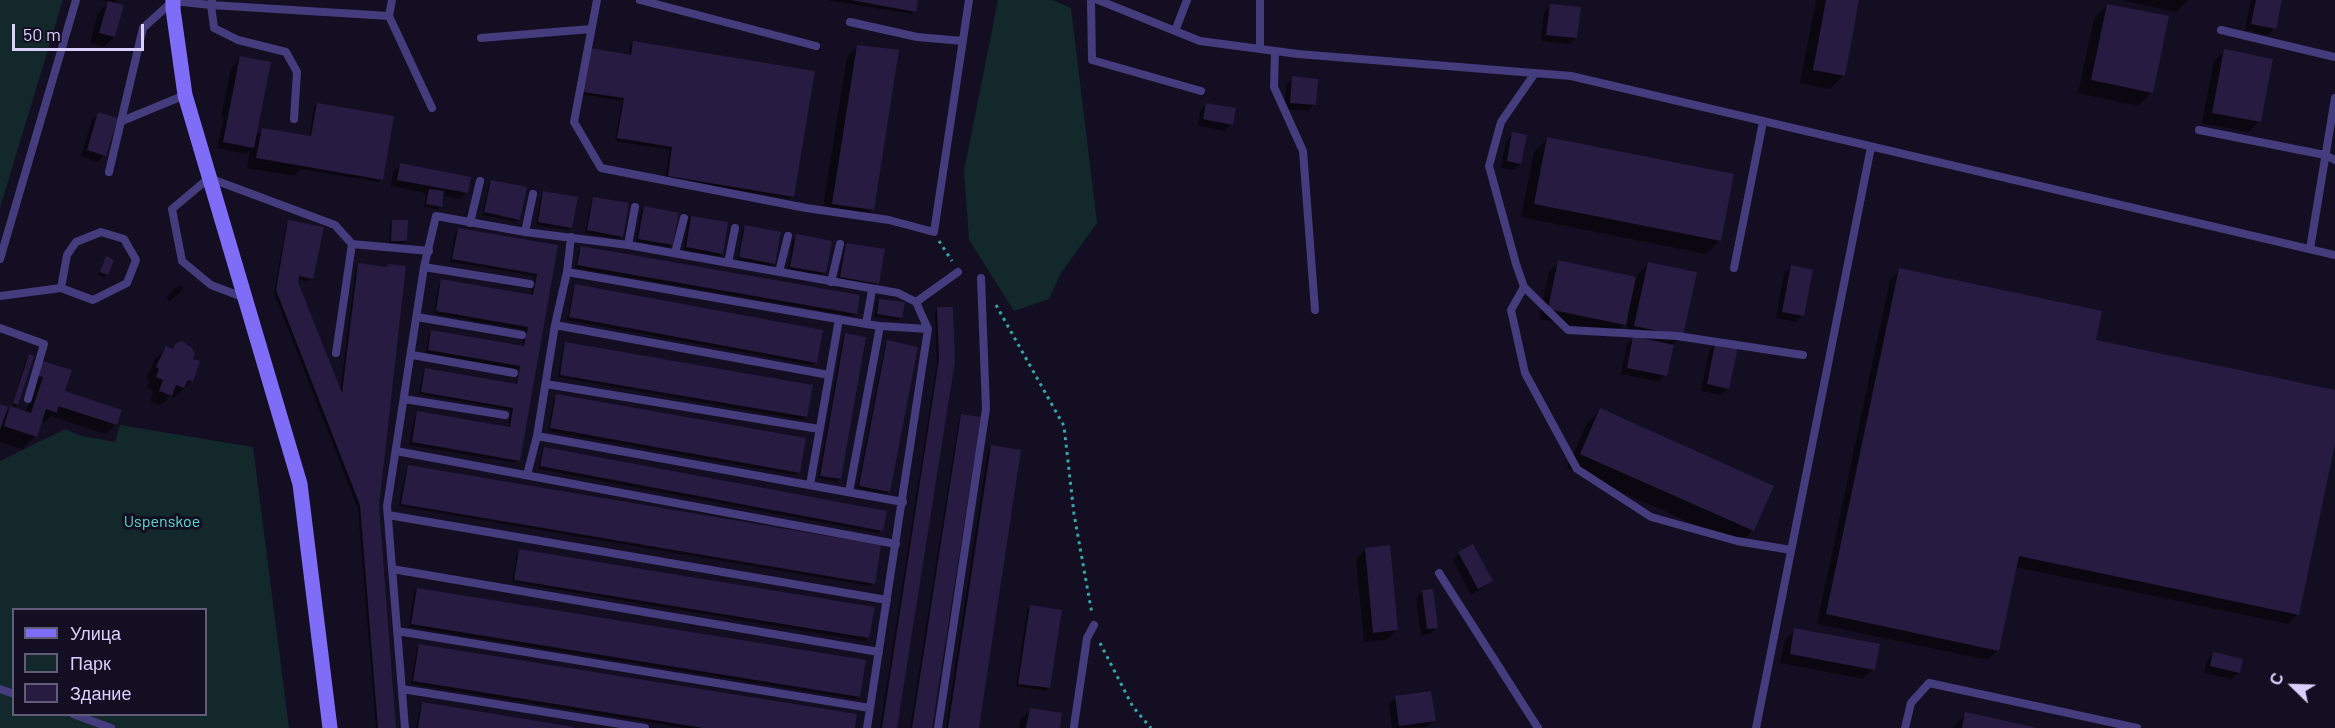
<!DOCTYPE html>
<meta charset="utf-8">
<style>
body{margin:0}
#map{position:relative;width:2335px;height:728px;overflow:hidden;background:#130e21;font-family:Barlow,sans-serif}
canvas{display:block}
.legend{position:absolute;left:12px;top:608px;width:195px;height:108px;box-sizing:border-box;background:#130e21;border:2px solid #635c79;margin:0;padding:8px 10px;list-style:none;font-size:18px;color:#dad0fd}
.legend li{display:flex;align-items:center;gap:12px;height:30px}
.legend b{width:30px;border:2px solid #635c79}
.north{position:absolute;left:2263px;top:656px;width:60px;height:60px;-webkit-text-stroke:4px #130e21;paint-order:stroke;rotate:293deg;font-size:16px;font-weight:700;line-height:24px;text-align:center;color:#dad0fd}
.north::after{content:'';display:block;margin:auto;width:21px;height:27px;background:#dad0fd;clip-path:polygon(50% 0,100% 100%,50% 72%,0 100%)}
.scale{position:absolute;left:12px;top:24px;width:132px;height:27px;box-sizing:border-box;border:3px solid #dad0fd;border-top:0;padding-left:8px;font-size:18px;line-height:21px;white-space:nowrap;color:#dad0fd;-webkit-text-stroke:4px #130e21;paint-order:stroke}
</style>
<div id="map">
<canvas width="2335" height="728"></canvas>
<ul class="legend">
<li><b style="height:8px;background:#7f6cf7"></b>Улица</li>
<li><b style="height:16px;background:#12282a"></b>Парк</li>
<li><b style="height:16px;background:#271b41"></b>Здание</li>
</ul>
<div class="north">С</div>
<div class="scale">50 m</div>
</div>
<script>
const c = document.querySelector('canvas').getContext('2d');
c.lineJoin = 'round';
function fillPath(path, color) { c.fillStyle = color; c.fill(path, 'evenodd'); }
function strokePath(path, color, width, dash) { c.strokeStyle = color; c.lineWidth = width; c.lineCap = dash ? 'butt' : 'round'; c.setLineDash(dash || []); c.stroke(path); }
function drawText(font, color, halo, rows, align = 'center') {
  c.font = font + ' Barlow,sans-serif'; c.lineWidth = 6; c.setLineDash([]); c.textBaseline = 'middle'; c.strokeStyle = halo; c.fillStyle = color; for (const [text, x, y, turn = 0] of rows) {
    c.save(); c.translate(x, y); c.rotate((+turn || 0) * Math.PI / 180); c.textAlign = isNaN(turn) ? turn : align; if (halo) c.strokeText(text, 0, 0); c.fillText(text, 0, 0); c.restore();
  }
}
const green = new Path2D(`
 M0,0h63l-63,208z
 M998,0h55l18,8 26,215 -36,50 -12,26 -35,12 -45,-71 -5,-69z
 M120,425l133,22 36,281h-289v-267l65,-32 17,7 33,6zM14,610h192v104h-192z`);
const shadow = new Path2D(`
 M101,0h17l-5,4 1,33 -10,10 -14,-4 8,-30 11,-11z
 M826,0h91l-2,11 -3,3z
 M1816,0h42l-15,76 -13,13 -30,-6z
 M2120,0h68l-12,12z
 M2251,0h30l-6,28 -7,7 -23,-5z
 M2107,5l45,87 -14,14 -60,-13 16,-74z
 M1550,6l26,32 -7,6 -28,-3 3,-29z
 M633,42l160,154 -3,3 -125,-21 5,-28 -55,-9 7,-40 -41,-7 48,-38 1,-11z
 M858,47l14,163 -10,10 -40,-6 25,-157z
 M2224,51l35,70 -10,11 -47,-9 12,-62z
 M241,58l14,79 7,-7 47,8 5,-31 3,-3 65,75 -3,3 -78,-13 -7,7 -47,-8 3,-18 -4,4 -29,-6 7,-30 -3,-1 10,-49z
 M1293,78l21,27 -6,6 -24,-2 2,-24z
 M1207,104l24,20 -6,7 -27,-5 2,-15z
 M99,113l5,42 -6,7 -17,-6 11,-36z
 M1513,134l7,30 -7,6 -12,-2 5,-27z
 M1547,139l172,102 -13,13 -185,-37 13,-65z
 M400,165l66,28 -6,6 -18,-3 -2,10 -2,3 -14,-2 2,-14 -35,-7 2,-14z
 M491,181l28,38 -3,3 -34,-7 7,-31z
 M544,193l27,35 -3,2 -32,-5 5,-29z
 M594,198l27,38 -3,3 -33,-6 6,-32z
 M644,208l27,37 -3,2 -32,-6 5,-30z
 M691,217l31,36 -3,3 -35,-6 4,-30z
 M393,221l13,20 -3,3 -14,-1 1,-19z
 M289,222l22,56 -3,3 -11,-2v3l43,111 16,-125 3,-3 27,3 2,-3 -11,241 18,222h-19l-18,-219 -84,-216 12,-68z
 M746,227l28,36 -3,3 -34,-6 6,-30z
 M458,230l98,16 -38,214 -3,3 -106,-18 6,-29 3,-3 90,15 3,-18 -92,-16 4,-21 3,-3 90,15 2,-16 -92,-16 3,-19 3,-3 90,16 3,-17 -91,-16 5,-30 3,-3 89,15 4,-20 -85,-14 5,-29z
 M796,236l28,36 -3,3 -33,-6 5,-30z
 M846,244l32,39 -3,3 -37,-6 6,-33z
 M581,248l274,65 -3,3 -277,-48 3,-17z
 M107,258v16l-3,3 -6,-2z
 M1559,262l78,16 1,-4 10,-10 34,72 -10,9 -7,30 -6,7 -38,-8 6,-30 7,-6 -9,-2 3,-15 -14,13 -75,-15 10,-47z
 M1791,267l11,48 -6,7 -20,-4 8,-44z
 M1900,270l194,71 241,51v45l-37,177 -10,10 -273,-57 -17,83 -10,10 -171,-36 73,-344z
 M182,285l1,5 -14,12 -2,-6 11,-10z
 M576,286l240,76 -3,3 -246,-45 6,-31z
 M879,300l22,17 -3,3 -24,-3 2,-14z
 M952,308l-56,420h-16l57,-365 -2,-51 3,-3z
 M846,334l-6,145 -3,3 -19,-4 25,-141z
 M887,342l2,149 -3,3 -29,-6 28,-143z
 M182,343l5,1 6,10 -2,6 1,21 -11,10 -8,7 -3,-2 -9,9 -11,-4 4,-10 -7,-3 3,-9 -4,-1 10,-20 10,-10 5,2z
 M566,344l240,73 -3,3 -245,-43 5,-30z
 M1716,344l12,44 -7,7 -20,-4 8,-40z
 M29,356l-12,48 -4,5 12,4 18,-51 20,30 53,32 -11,10 -54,-18 -6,6 -4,-1 -5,15 -14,13 -22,-7v-36l4,8 8,-7 14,-48z
 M557,395l241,77 -3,3 -247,-44 6,-33z
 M1600,410l153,120 -14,14 -172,-76 20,-45z
 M962,416l-31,312h-21l49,-309z
 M991,447l-14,281h-31l42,-278z
 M545,448l336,82 -2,3 -341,-64 4,-18z
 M409,466l464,117 -3,3 -471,-80 7,-37z
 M1366,549l30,81 -10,10 -22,2 -8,-83z
 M519,551l349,87 -3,3 -353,-59 5,-29z
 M1459,553l32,28 -7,6 -13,8 -18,-35z
 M417,590l442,106 -3,3 -447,-72 5,-35z
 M1423,591l13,36 -6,7 -9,1 -5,-37z
 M1030,607l19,81 -3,3 -30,-5 11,-76z
 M1795,630l79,39 -11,10 -83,-16 5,-23z
 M419,645l434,83h-168l-274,-44 6,-36z
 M2214,653l25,19 -7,7 -28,-6 3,-13z
 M1396,697l38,23 -7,7 -35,1 -3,-24z
 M423,704l149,24h-156l4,-21z
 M1030,710l28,18h-39l1,-8z
 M1966,714l65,14h-79z`);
const building = new Path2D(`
 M851,0h67l-2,12z
 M1826,0h33l-14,76 -32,-6z
 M2256,0h26l-6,29 -25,-5z
 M108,1l16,4 -9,32 -16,-4z
 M1550,4l31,3 -4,31 -31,-3z
 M2107,4l62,12 -16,77 -62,-13z
 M633,41l182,30 -21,126 -126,-21 4,-29 -55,-9 7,-40 -41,-6 7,-44 41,7z
 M857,45l42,5 -25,160 -42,-6z
 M2224,49l49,10 -12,63 -49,-9z
 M240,56l31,6 -17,86 -31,-6z
 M1292,76l26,3 -2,26 -26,-2z
 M317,103l77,13 -11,64 -127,-22 6,-30 49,8z
 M1206,103l30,5 -3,17 -30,-6z
 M98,112l20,6 -12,38 -19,-6z
 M1512,132l15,3 -6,29 -14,-3z
 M1547,137l187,37 -13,67 -187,-37z
 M400,163l71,14 -3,16 -71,-13z
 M491,180l36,7 -7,33 -36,-8z
 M429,189l15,2 -2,16 -16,-3z
 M543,191l35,6 -6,31 -34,-6z
 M593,197l36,6 -6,34 -36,-7z
 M644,206l35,7 -6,32 -35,-6z
 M691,216l37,6 -5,32 -37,-7z
 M288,220l36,7 -11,52 -14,-3 -1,6 44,111 16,-130 29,4 1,-3 18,2 -27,240 17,222h-18l-18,-223 -84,-215z
 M392,220h16l-1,21h-16z
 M745,225l36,7 -6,32 -36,-7z
 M458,228l100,17 -38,216 -108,-19 5,-31 93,16 3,-19 -92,-16 4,-24 92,16 3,-18 -92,-16 3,-20 93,16 4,-19 -92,-16 5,-32 92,16 4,-21 -85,-15z
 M796,234l36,7 -6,32 -36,-6z
 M846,243l39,6 -6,35 -39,-7z
 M581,246l279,49 -3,19 -280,-49z
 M106,256l8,4 -6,15 -8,-3z
 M1558,260l78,17 -10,48 -78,-16z
 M1648,262l49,10 -14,64 -49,-10z
 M1791,265l22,5 -9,46 -22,-4z
 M1899,268l203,43 -6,29 239,50v54l-36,171 -280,-59 -20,95 -173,-37z
 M575,284l248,46 -6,33 -248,-46z
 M879,299l26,3 -3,16 -25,-4z
 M937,307h16l2,54 -58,367h-15l57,-369z
 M845,333l21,4 -25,142 -21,-3z
 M1633,336l41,9 -7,31 -40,-8z
 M887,340l31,7 -28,145 -31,-6z
 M182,341l10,7 3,6 -2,5 7,2 -7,21 -5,-2 -4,8 -8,-3 -4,11 -13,-5 4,-11 -7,-3 3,-8 -3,-2 10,-21 7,3 2,-5z
 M565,342l248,43 -6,32 -247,-42z
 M1715,343l23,4 -9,42 -22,-5z
 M29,354l5,2 -16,49 -5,-2z
 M42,361l30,9 -7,21 57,19 -5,15 -59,-19 -1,7 -11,-4 -9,28 -33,-11 6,-20 21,7 12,-36 -5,-1z
 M556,394l250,44 -6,35 -250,-45z
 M0,404l8,3 -8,23z
 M1600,408l174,78 -20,45 -174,-77z
 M961,414l20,3 -49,311h-20z
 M991,445l30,5 -42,278h-31z
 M544,447l343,64 -4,20 -343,-65z
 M408,465l473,80 -6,39 -474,-80z
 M1473,544l20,37 -15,8 -20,-37z
 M1390,545l8,85 -25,3 -8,-85z
 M519,549l356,58 -6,31 -355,-58z
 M417,588l449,72 -6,37 -449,-73z
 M1433,589l5,39 -11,1 -5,-39z
 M1030,605l32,5 -12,78 -32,-4z
 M1794,628l86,16 -5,26 -85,-16z
 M419,644l438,70 -2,14h-152l-290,-47z
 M2213,652l30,7 -3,14 -30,-7z
 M1431,691l5,30 -37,5 -4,-30z
 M422,702l152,25v1h-156z
 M1030,708l32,5 -2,15h-34z
 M1965,712l69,15v1h-72z`);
const path = new Path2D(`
 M939,241l13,20
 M996,305l68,121 10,88 18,100
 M1100,643l33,64 18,21`);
const lane = new Path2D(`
 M392,0l-3,16 43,92
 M597,0l-23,122 27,46 205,40 83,12 45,12 35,-232
 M640,0l176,46
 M1091,0l1,60 109,31
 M1098,0l102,41 98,13 273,22 764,179
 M1260,0v49
 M212,1l-1,4 178,11
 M850,22l67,15 46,4
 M2221,30l114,27
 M1175,31l12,-31
 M481,38l110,-9
 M1275,51l-1,36 29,64 12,159
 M1535,73l-34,49 -12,44 27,98 8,23 44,43 109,6 126,19
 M122,121l63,-26
 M2199,130l126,25 10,5
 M109,172l34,-144 30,-27 38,4 3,23 24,12 48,12 11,20 -3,47
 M470,223l10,-42
 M525,232l8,-38
 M628,245l7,-38
 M2310,249l25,-151
 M675,253l9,-35
 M0,259l76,-259
 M728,263l7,-35
 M424,267l106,17
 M1734,268l29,-146
 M567,272l299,52
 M779,272l9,-36
 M831,282l9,-38
 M1524,287l-13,23 14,63 52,96 74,48 86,24 54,9
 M0,296l61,-8 32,12 34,-17 9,-23 -12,-21 -23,-7 -25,10 -9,13 -6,33
 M245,298l-34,-13 -29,-24 -10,-52 37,-31 126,47 17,19
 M916,302l42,-30
 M417,317l105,18
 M555,325l274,50
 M880,326l48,3
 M0,328l44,16 -16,55
 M336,353l16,-109 77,7
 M412,355l102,18
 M546,384l273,45
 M404,399l101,16
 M537,436l366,66
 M396,451l500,93
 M527,475l10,-39 18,-111 12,-53 4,-35
 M810,485l29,-166
 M849,492l31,-166 -14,-2 6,-34
 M388,515l499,85
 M392,569l487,83
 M1439,573l99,155
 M397,631l473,77
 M0,689l14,5
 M402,689l243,39
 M73,714l38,14
 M1074,726l13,-88 7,-13
 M405,728l-18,-222 37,-239 12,-51 89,16 103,13 270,48 18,9 12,27 -61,399
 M938,728l48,-319 -5,-131
 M1756,728l115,-581
 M1905,728l6,-25 18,-20 208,45`);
const secondary = new Path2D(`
 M173,0v9l12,86 115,389 30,244`);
const parkNames = [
 ["Uspenskoe",162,522]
];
fillPath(green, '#12282a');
fillPath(shadow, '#0007');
fillPath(building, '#271b41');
strokePath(path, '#34a7ad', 3, [3, 4.5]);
strokePath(lane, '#453c7d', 8);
strokePath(secondary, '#7f6cf7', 15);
drawText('16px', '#60d9c8', '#130e21', parkNames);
</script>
